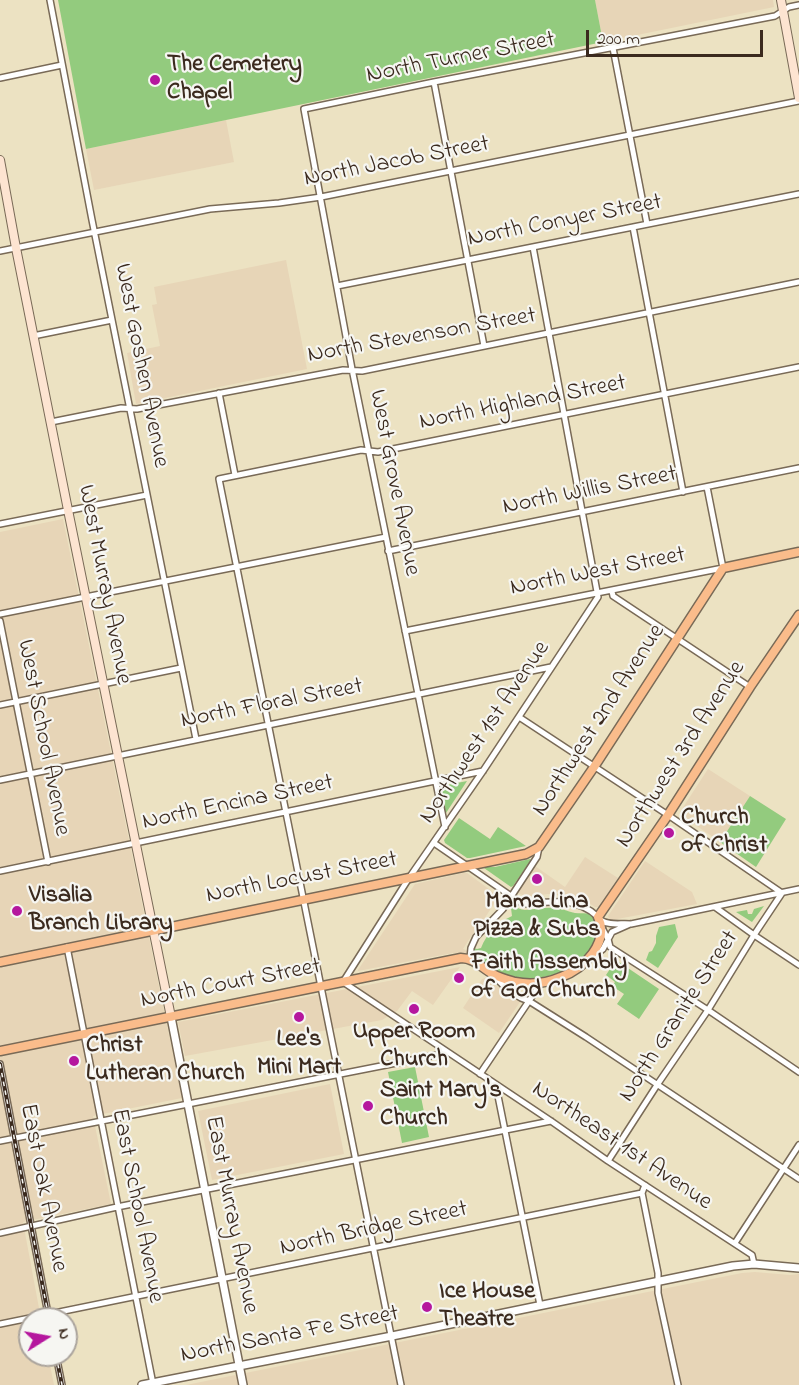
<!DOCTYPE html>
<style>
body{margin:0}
#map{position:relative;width:799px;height:1385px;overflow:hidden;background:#ece2c2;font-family:"Indie Flower",sans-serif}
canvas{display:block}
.north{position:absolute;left:18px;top:1307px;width:60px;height:60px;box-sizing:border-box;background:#f6f6f2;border:2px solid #aba49d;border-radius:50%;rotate:79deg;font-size:16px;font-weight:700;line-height:24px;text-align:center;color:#3b2a1e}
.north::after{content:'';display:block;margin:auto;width:21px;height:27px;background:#b5179e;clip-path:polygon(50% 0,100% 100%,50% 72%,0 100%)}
.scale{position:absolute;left:586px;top:30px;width:177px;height:27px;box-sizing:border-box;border:3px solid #3b2a1e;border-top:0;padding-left:8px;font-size:18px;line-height:21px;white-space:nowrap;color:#3b2a1e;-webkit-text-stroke:4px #f6f6f2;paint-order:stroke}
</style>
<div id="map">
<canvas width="799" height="1385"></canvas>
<div class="north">N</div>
<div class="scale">200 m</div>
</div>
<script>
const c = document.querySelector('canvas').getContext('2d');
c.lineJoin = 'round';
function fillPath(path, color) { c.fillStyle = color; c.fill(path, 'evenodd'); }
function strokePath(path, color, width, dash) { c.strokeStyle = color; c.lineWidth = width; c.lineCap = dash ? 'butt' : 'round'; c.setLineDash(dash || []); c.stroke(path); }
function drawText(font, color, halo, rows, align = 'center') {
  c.font = font + ' "Indie Flower",sans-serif'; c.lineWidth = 4.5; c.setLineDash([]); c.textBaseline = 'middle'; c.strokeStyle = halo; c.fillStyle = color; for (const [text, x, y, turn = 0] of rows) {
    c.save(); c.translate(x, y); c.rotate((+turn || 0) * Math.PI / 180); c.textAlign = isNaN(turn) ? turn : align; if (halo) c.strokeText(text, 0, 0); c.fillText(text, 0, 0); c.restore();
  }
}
const built = new Path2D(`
 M595,0h178l1,7 -171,35z
 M226,120l8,42 -140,28 -8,-41z
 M286,260l21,109 -171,35 -9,-51 33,-7 -8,-41 5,-1 -3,-17z
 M63,519l119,579 -89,18 18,88 -88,18 18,97h-11v36h18l6,30h-54v-853z
 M708,769l42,27 -30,46 -39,-27 -1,-3z
 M585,857l33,21 -19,29h-4l-9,-6 -12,-4 -26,-3 -21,3 -9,-4v-3l17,-24 30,21z
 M645,861l47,31 5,12 -85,16 -3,-1 -1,-3z
 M463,873h4l37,27 -1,2h-8l-12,19h3l-11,10 -7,10 -5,8 5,2v2h-15l-95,18v-1l57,-86z
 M460,967l-27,38 -21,-14 -15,20 -15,9 -197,36 -7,-34z
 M485,978l35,24 -21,31 -36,-25 19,-29z
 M330,1084l14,70 -132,26 -14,-69z
 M755,1272l35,3 9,-1v111h-613l556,-112z`);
const green = new Path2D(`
 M58,0h537l8,42 -517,107z
 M467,781l-21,32 -3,-2 -2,-8 1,-17z
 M750,796l36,23 -30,48 -36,-25z
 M459,818l31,21 8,-12 28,19 -56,12h-3l-22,-15 -1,-3z
 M530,859l1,1 -18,26 -2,1 -27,-19 1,-1h10z
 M512,905c4,2 9,5 13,5 9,0 18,-3 28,-2 7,0 14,3 22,5 6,1 12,-1 18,3 4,4 5,11 4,17 -5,34 -50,49 -81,45 -11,-2 -20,-7 -29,-13 -6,-4 -10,-6 -14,-12l1,-5 3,1 4,-1c6,-15 16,-25 31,-32l-1,-8z
 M764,906l-12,16 -16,-10 11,-2 1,4h4l2,-5z
 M675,924l3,13 -20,31 -12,-8 3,-8 3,-1 4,-8v-7l3,-9z
 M616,960l43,29 -20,30 -22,-15 7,-10 -12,-8 3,-4 -9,-7z
 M415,1067l14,70 -27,6 -14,-71z`);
const minor = new Path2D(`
 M50,0l42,220 104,519
 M613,48l34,176
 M0,78l62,-13
 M434,82l50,264
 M633,227l50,265
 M533,247l65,350 -115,174 -74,107 -66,104 208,139 57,40 144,94 2,9
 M0,251l210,-42 69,-6 42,-6 478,-96
 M337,286l462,-92
 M33,336l79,-16
 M219,393l16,82
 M51,422l70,-14 16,1 206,-39 19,1 437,-89
 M0,524l147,-29
 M388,551l411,-83
 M612,591l1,5 137,91
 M0,614l386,-77
 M0,621l48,241
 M405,631l318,-63 -16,-81
 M0,705l181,-37
 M519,717l149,98 114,78 -28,42 -46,75 -51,75 -49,76
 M0,780l551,-113
 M445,827l-93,-458 -48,-260 130,-27 341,-66 14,-9 10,-2
 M434,843l77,53 11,7 5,1c26,-3 50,-7 71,13
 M0,871l483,-100
 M715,907l39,28 45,30
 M600,920c10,6 20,3 31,4l168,-35
 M602,928l6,11 2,8 98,63 91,62
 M67,947l86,437
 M591,958l12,-9 9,-17 18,-8
 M470,959l1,-11 5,-11 27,-28 34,-52 2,-10
 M496,978c9,10 19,19 33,23l57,36 213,142
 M0,1064l49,255
 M480,1074l61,-91
 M496,1086l44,219
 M0,1141l447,-88
 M642,1193l16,80v20l20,92
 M0,1233l117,-26 434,-86
 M735,1243l64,-98
 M0,1324l642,-131 3,-8
 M56,1355l6,30
 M401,1385l-182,-906 142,-29 17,2 421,-85`);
const tertiary = new Path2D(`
 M171,1017l72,368
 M142,1385l250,-49 341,-70 21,-2 45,4`);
const secondary = new Path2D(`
 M781,0l18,98
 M0,160l16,88 52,262 103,507`);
const primary = new Path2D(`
 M0,962l526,-108 13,-7 55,-80 129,-199 76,-16
 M0,1051l461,-93c13,0 21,10 32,16 7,4 15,6 22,8 15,3 32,1 46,-5 23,-8 49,-35 37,-60l70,-102 82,-128 49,-72`);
const rail = new Path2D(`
 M0,1064l49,255
 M56,1355l6,30`);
const markers = [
 [155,80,6,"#b5179e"],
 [669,833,6,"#b5179e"],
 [537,879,6,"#b5179e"],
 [17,911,6,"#b5179e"],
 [459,978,6,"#b5179e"],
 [414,1009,6,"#b5179e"],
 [299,1017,6,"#b5179e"],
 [74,1061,6,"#b5179e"],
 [368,1106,6,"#b5179e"],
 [427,1307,6,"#b5179e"]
];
const streetNames = [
 ["North Turner Street",461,59,-11],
 ["North Jacob Street",397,163,-11],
 ["North Conyer Street",565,222,-11],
 ["North Stevenson Street",422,337,-10],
 ["West Goshen Avenue",140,366,79],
 ["North Highland Street",523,404,-11],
 ["West Grove Avenue",393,483,79],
 ["North Willis Street",590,492,-11],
 ["North West Street",598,573,-11],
 ["West Murray Avenue",103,585,79],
 ["North Floral Street",272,705,-11],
 ["Northwest 2nd Avenue",600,721,-57],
 ["Northwest 1st Avenue",486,733,-56],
 ["West School Avenue",42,738,79],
 ["Northwest 3rd Avenue",682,755,-57],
 ["North Encina Street",238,804,-12],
 ["North Locust Street",302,879,-11],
 ["North Court Street",231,985,-11],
 ["North Granite Street",680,1017,-57],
 ["Northeast 1st Avenue",621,1147,34],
 ["East Oak Avenue",42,1188,79],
 ["East School Avenue",136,1206,79],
 ["East Murray Avenue",230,1215,79],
 ["North Bridge Street",374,1230,-12],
 ["North Santa Fe Street",290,1336,-11]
];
const poiNames = [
 ["The Cemetery",167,66],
 ["Chapel",167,94],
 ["Church",681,819],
 ["of Christ",681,847],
 ["Visalia",29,897],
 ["Branch Library",29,925],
 ["Mama Lina",537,903,"center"],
 ["Pizza & Subs",537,931,"center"],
 ["Faith Assembly",471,964],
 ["of God Church",471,992],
 ["Upper Room",414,1033,"center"],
 ["Church",414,1061,"center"],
 ["Lee's",299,1041,"center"],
 ["Mini Mart",299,1069,"center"],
 ["Christ",86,1047],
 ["Lutheran Church",86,1075],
 ["Saint Mary's",380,1092],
 ["Church",380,1120],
 ["Ice House",439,1293],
 ["Theatre",439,1321]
];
fillPath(built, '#e7d5b7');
fillPath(green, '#93cb7e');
strokePath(minor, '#796a57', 8);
strokePath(tertiary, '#796a57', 10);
strokePath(secondary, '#796a57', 10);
strokePath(primary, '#796a57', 11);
strokePath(minor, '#fff', 5);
strokePath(tertiary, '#fff', 7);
strokePath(secondary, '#fde4d1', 8);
strokePath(primary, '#fabc8b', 8);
strokePath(rail, '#3b2a1e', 4);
strokePath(rail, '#f6f6f2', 1.5, [4.5]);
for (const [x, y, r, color] of markers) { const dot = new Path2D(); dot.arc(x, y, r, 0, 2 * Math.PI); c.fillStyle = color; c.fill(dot); strokePath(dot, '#f6f6f2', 2); }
drawText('24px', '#3b2a1e', '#f6f6f2', streetNames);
drawText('bold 24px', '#3b2a1e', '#f6f6f2', poiNames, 'left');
</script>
